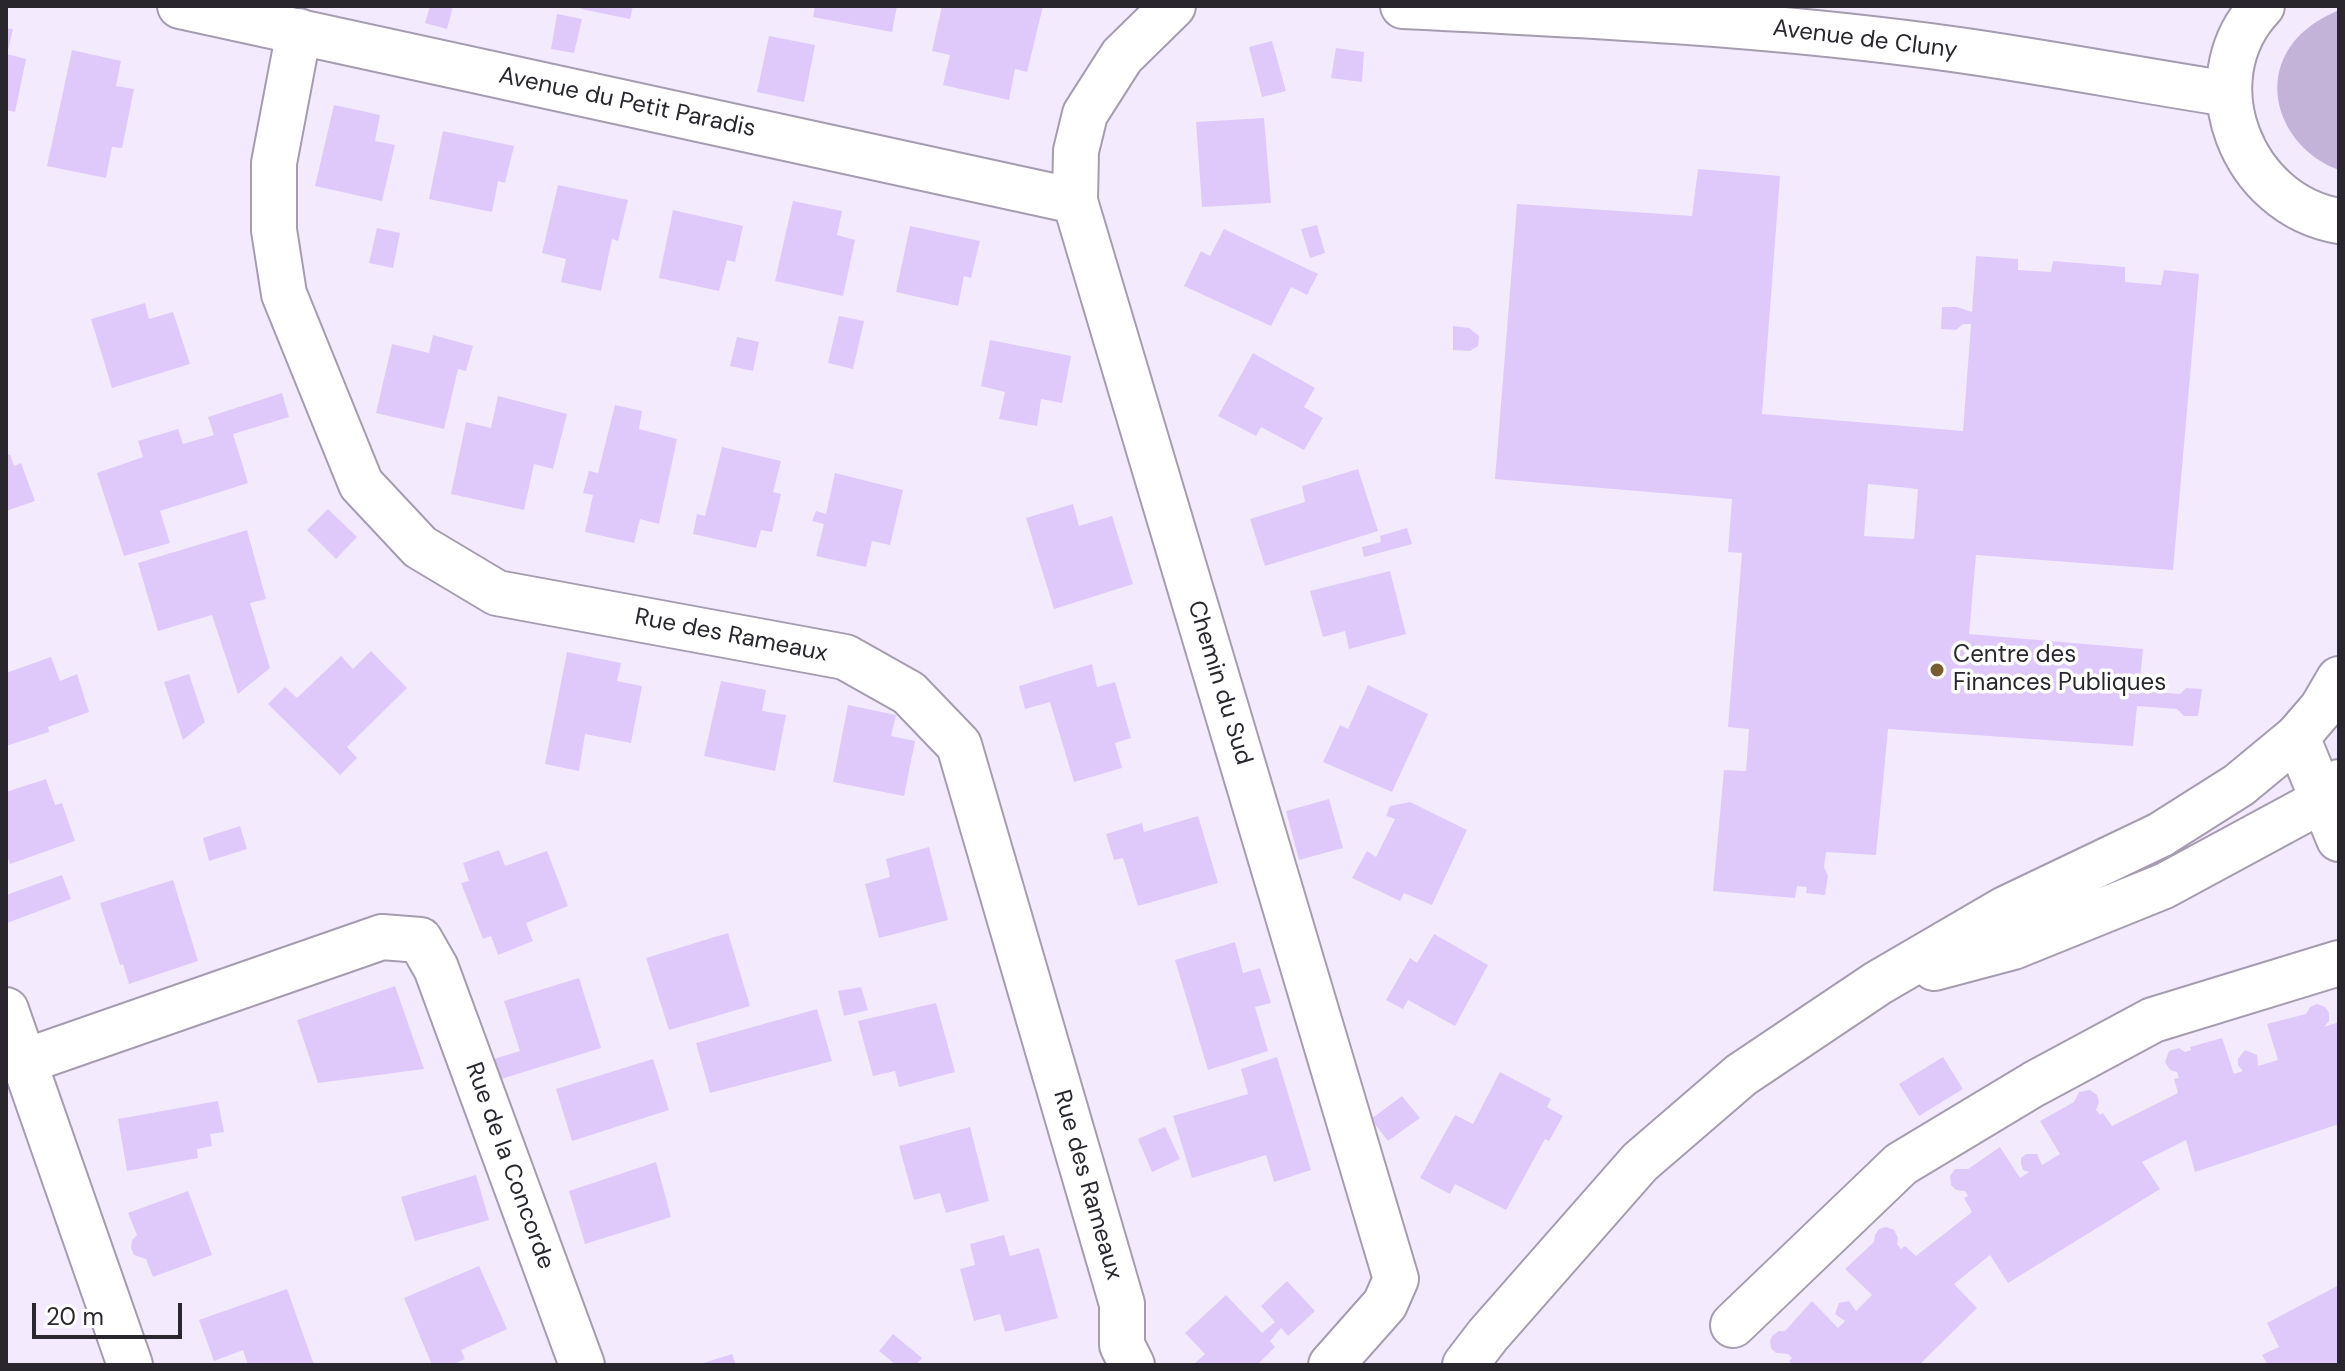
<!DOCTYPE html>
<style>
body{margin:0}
#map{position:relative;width:2345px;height:1371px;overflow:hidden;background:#f3ebfd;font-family:"DM Sans",sans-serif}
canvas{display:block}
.frame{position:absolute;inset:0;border:8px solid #29262e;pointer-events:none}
.scale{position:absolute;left:32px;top:1303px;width:150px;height:36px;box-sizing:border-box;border:4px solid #29262e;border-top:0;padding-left:10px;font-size:24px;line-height:28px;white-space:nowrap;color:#29262e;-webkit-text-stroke:6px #fff;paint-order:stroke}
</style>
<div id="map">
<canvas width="2345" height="1371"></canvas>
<div class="frame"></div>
<div class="scale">20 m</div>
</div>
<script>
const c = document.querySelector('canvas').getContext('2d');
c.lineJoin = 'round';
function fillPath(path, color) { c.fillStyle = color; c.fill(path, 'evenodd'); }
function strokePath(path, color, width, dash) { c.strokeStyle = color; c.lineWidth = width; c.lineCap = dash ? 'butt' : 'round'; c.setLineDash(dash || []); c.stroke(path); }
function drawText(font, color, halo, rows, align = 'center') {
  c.font = font + ' "DM Sans",sans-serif'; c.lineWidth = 7; c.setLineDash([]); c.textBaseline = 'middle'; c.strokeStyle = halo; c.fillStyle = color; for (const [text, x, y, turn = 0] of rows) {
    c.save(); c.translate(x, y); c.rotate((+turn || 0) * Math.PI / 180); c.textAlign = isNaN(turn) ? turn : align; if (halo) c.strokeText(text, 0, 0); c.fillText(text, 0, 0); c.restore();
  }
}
const green = new Path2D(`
 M2339,10v160c-54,-19 -84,-85 -42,-132 12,-13 26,-21 42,-28z`);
const building = new Path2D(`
 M430,6h23l-6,23 -22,-6z
 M581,6h52l-3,13 -49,-10z
 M815,6h82l-5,26 -79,-15z
 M942,6h101l-16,66 -12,-3 -6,31 -66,-15 7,-30 -18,-4z
 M557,14l25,5 -8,34 -23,-4z
 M6,28l7,1 -6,25 19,5 -11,53 -9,-2z
 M769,36l46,9 -11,57 -47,-10z
 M1272,41l14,50 -24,6 -13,-50z
 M1336,48l28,4 -2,30 -31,-4z
 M72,50l49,11 -5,25 18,3 -12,59 -10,-1 -6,31 -59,-12z
 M334,105l46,10 -5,26 20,4 -13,56 -67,-15z
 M1264,118l7,85 -69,4 -6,-85z
 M443,131l71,15 -9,37 -7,-2 -6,31 -63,-13z
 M1698,169l82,7 -18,238 201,17 8,-107h-8l-7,6 -15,-1 1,-22h15l15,5 4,-56 42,3v11l33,2 2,-11 72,6v15l36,3 3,-15 35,4 -26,296 -197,-15 -7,79 174,15 -4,42 41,3 6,-6 16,1 -4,27h-14l-7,-7 -40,-3 -4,40 -245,-17 -12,126 -50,-3 -2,15 4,9 -3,19 -19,-2 1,-6 -10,-1 -2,12 -82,-7 11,-121 22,1 3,-42 -21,-2 14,-174 -14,-1 4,-53 -237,-20 22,-275 175,12zM1868,484l50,5 -4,50 -50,-3z
 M558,185l70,15 -10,41 -6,-2 -11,52 -40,-9 5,-23 -24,-6z
 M793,201l49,10 -5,24 18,5 -12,56 -68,-15z
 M673,210l70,16 -8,36 -8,-2 -8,31 -60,-13z
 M1317,225l8,28 -15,5 -9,-29z
 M910,226l70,15 -9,37 -7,-2 -6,30 -62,-14z
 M377,228l23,5 -7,35 -24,-5z
 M1224,229l94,45 -11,21 -16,-8 -20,39 -87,-40 17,-35 9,5z
 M145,303l4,16 24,-7 17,52 -78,24 -21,-69z
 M839,316l25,5 -11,48 -25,-6z
 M1453,326l16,2 10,8 -1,10 -8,5 -17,-1z
 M433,335l40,11 -7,25 -8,-2 -14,60 -68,-16 16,-69 37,9z
 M737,337l22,5 -6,29 -23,-5z
 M990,340l81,16 -9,47 -21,-4 -4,27 -38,-7 6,-27 -24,-6z
 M1253,353l62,35 -11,19 19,11 -19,32 -43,-23 -5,9 -38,-20z
 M282,393l7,24 -56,17 15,49 -88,28 10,32 -46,13 -27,-83 46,-16 -5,-16 40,-12 5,15 31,-9 -6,-18z
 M498,396l69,18 -14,55 -19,-5 -10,46 -73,-16 15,-72 25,6z
 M615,405l27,6 -3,18 38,10 -18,85 -19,-5 -6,24 -49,-11 8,-37 -10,-2 6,-22 9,2z
 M722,447l59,14 -8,31 8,2 -9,38 -11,-2 -5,18 -63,-14 4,-20 8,2z
 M10,454l4,12 7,-3 14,38 -29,10v-55z
 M1358,469l20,62 -113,35 -15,-47 55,-17 -3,-16z
 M835,473l68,17 -13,55 -18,-4 -6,26 -50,-11 8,-32 -12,-3 4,-10 10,3z
 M1073,504l6,22 33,-10 21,68 -79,25 -28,-91z
 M328,509l29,28 -21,22 -29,-29z
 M1407,528l5,16 -48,13 -2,-10 19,-5 -1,-6z
 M247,530l19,69 -16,4 20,65 -32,26 -26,-79 -54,16 -20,-68z
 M1390,571l16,63 -57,15 -4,-18 -22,6 -13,-46z
 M371,651l36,37 -60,59 10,11 -17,17 -72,-71 17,-17 12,11 44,-42 12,13z
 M567,652l54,11 -4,18 25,5 -11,57 -46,-9 -6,37 -34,-7z
 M51,657l9,24 17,-7 12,38 -41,15 1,5 -43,14v-73z
 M1092,664l5,23 18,-5 16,56 -16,5 7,25 -48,14 -24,-80 -25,7 -6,-23z
 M189,674l16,48 -22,18 -19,-58z
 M721,681l45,9 -4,21 24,4 -11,56 -71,-15z
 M1368,685l60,29 -36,78 -69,-30 17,-37 8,4z
 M848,705l48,10 -5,21 24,5 -11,55 -71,-14z
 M46,779l9,26 7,-2 13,38 -65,23 -4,-11v-61z
 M1329,799l14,49 -44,12 -13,-49z
 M1410,802l57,28 -35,75 -28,-12 -4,8 -48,-23 15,-27 9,6 19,-38 -9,-3 4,-10z
 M1198,816l20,67 -80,23 -15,-48 -9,2 -8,-26 36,-11 2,9z
 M240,826l7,23 -38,12 -6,-23z
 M929,847l19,73 -69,18 -14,-54 25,-7 -4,-18z
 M499,850l6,16 42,-15 21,55 -42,17 7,18 -35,14 -7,-19 -8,3 -22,-56 8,-2 -6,-18z
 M62,875l9,24 -64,24 -1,-28z
 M173,880l25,81 -69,23 -6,-20 -3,1 -20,-62z
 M728,933l22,73 -81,24 -23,-72z
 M1434,934l54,31 -33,61 -47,-26 -5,9 -17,-9 24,-42 7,5z
 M1235,942l8,31 17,-5 11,35 -16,4 13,44 -60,19 -33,-110z
 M579,978l22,70 -100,31 -7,-20 26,-8 -16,-50z
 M395,986l29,83 -106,14 -21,-63z
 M861,987l7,23 -24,6 -6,-25z
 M936,1003l19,69 -56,15 -4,-16 -22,5 -15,-55z
 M2317,1004l8,3 4,6v8l-5,6 15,-5v102l-144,48 -9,-32 -44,22 18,27 -152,94 -18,-28 -36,29 23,24 -58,57h-126l-4,-4 3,-3 -4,-4 -12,-1 -5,-5 -1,-7 2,-5 7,-5h6l27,-30 26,27 7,-7 -10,-7 4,-11 10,-2 7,10 16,-16 -27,-26 29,-27 1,-7 4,-6 7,-2 8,3 4,8 -1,6 4,5 4,-3 11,10 56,-44 -8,-14 4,-2 -3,-5 -9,-1 -5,-5 -1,-9 5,-7h13l32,-22 20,31 9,-6 -6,-2 -2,-6v-6l5,-4h11l5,11 18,-11 -20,-33 34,-19 5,-10 11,-2 7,5 2,7 -3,8 4,5 3,-2 9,13 66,-33 -4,-14 5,-1 -2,-6 -7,-2 -5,-8 4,-11 10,-3 6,4 6,-2 -1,-3 32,-9 12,36 9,-3 -5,-6v-6l7,-9 12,5 1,11 20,-6 -11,-36 39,-10 4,-7z
 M817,1009l15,52 -122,32 -14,-50z
 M1277,1057l34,113 -37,12 -8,-27 -74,23 -19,-62 75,-22 -7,-25z
 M1943,1057l20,32 -44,27 -20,-32z
 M653,1059l16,51 -97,31 -16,-52z
 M1500,1072l51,27 -4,8 16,9 -14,25 -4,-2 -39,71 -51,-26 -5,10 -30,-16 35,-63 18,9z
 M1402,1096l18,22 -32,23 -17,-22z
 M218,1101l6,31 -14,2 2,12 -15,3 1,9 -71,13 -9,-52z
 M970,1127l19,74 -43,12 -6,-20 -26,7 -15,-54z
 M1165,1127l15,32 -28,13 -14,-33z
 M656,1162l15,55 -86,27 -16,-53z
 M476,1175l13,45 -74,21 -14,-44z
 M188,1191l24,64 -59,22 -7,-18 -12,-4 -3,-7 1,-8 5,-5 -9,-22z
 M1004,1235l6,21 29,-8 19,70 -53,14 -5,-18 -26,7 -14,-52 15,-4 -5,-21z
 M479,1266l28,63 -46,21 4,9 -14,6h-19l-28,-67z
 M1287,1281l28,30 -27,25 -7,-8 -11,13 5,6 -18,18h-64l12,-11 -20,-21 41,-38 36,38 13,-11 -14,-16z
 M2339,1285v80h-71l-6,-10 17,-8 -12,-24z
 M287,1289l27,76h-66l-5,-15 -29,11 -15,-41z
 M893,1334l29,24 -6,7h-20l-17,-14z
 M732,1354l4,11h-36v-1z`);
const minor = new Path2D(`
 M180,6l895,195
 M1173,6l-51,50 -37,58 -9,37 -1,50 321,1078 -11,25 -54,61
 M1403,6c186,9 372,18 556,44 91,13 180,30 270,44
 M299,31l-25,132v67l10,64 77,190 59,63 77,46 348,64 64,36 50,52 163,559v41l10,20
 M2297,737l42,102
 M6,1010l124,355
 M23,1062l359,-125 38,3 16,28 146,397
 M1733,1325l168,-161 133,-80 119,-64 186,-57`);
const major = new Path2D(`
 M2262,6c-70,74 -20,199 77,215
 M1934,968l79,-21 151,-61 159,-86 16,-18
 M1465,1365l23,-30 152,-173 101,-87 137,-92 127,-74 155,-74 79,-50 58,-48 25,-29 17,-29`);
const markers = [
 [1937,670,8,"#765e2f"]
];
const streetNames = [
 ["Avenue de Cluny",1865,40,7],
 ["Avenue du Petit Paradis",627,103,12],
 ["Rue des Rameaux",731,636,11],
 ["Chemin du Sud",1219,683,73],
 ["Rue de la Concorde",509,1166,70],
 ["Rue des Rameaux",1087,1185,74]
];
const poiNames = [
 ["Centre des",1953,656],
 ["Finances Publiques",1953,684]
];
fillPath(green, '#c4b3d9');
fillPath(building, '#dfc9fa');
strokePath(minor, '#a59cb0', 48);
strokePath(major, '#a59cb0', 48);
strokePath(minor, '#fff', 44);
strokePath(major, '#fff', 44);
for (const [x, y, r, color] of markers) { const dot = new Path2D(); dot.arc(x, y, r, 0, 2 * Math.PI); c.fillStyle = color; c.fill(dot); strokePath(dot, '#fff', 3); }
drawText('24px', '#29262e', '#fff', streetNames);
drawText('24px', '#29262e', '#fff', poiNames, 'left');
</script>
